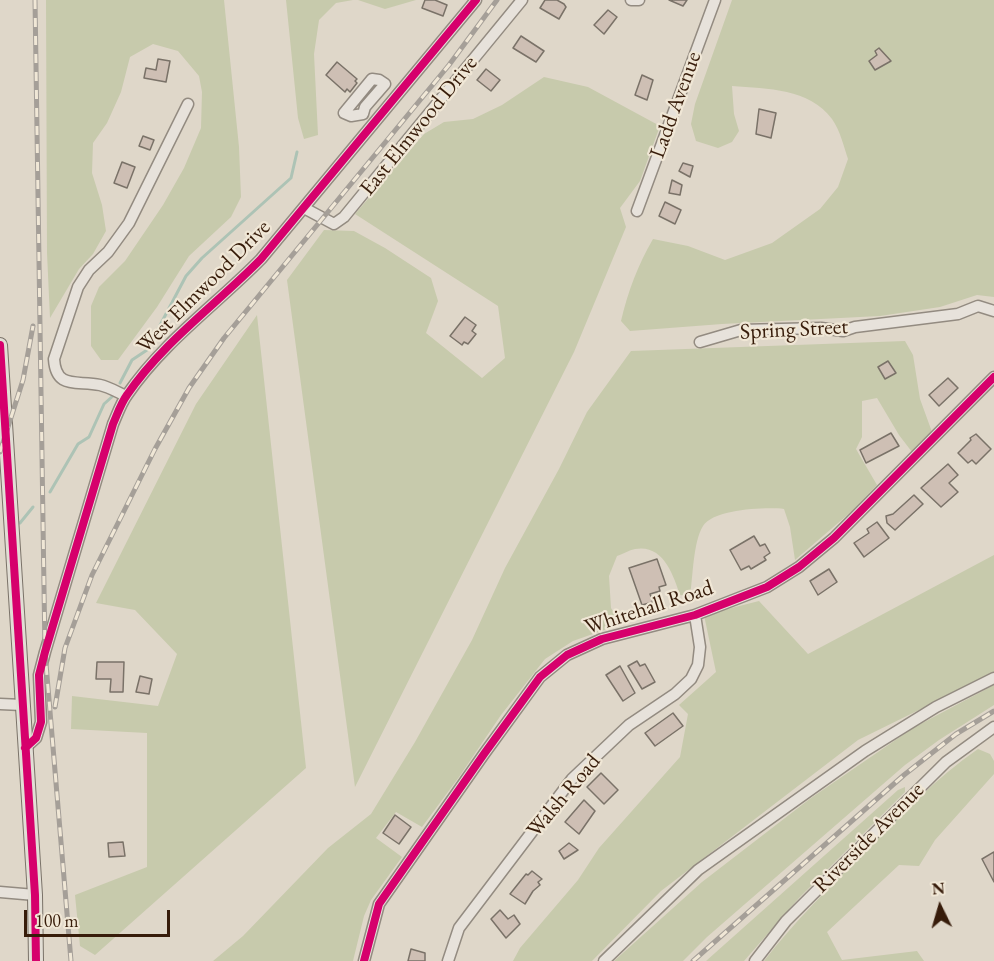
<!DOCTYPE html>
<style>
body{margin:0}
#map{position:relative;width:994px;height:961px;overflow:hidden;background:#dfd7c9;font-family:"EB Garamond",serif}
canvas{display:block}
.north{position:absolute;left:910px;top:877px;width:60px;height:60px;-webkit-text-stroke:4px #f0e7d6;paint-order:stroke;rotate:355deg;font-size:16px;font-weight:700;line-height:24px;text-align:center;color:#371c0a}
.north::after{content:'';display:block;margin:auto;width:21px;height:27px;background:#371c0a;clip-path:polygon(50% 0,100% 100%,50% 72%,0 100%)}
.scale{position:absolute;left:24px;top:910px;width:146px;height:27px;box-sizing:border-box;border:3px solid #371c0a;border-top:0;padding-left:8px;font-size:18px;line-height:21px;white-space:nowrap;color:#371c0a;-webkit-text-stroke:4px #f0e7d6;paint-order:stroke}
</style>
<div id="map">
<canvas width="994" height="961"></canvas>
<div class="north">N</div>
<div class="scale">100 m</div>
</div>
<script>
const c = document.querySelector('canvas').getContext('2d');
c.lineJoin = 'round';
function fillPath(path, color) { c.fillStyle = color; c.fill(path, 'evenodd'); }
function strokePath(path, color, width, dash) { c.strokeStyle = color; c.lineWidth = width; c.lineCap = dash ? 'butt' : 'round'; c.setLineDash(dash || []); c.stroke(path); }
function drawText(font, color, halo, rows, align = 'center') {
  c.font = font + ' "EB Garamond",serif'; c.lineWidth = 4.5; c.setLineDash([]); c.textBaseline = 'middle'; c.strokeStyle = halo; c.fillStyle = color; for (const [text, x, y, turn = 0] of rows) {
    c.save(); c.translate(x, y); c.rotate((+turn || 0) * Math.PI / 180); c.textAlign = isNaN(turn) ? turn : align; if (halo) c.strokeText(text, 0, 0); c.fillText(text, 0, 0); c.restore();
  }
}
const green = new Path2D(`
 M46,0h178l15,147 2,50 -10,20 -42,39 -32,51 -39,53h-17l-10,-14v-40l8,-19 26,-26 38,-56 21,-37 17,-40 1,-36 -3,-16 -21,-25 -25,-7 -23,13 -9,35 -14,31 -14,20 -1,30 10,32 4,26 -13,23 -14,15 -29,49 -3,-65z
 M286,0h67l-17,3 -17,17 -5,34 4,81 -14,4 -6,-21z
 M358,0h58l-31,9z
 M732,0h262v297l-17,-2 -37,12 -60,9 -158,8 -92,7 -9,-10c7,-30 17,-56 32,-82l35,7 37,14 47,-17 48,-34 18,-22 10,-28c-4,-12 -8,-29 -16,-40 -23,-31 -64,-30 -100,-33l2,28 5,17 -7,11 -14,6 -22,-7 -5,-17 4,-20z
 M544,77l44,10 72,39 -20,55 -20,27 6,19 -52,125 -219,435 -68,-507 37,-50 30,1 31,17 46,30 7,23 -12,32 56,45 23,-20 -7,-52 -143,-92 69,-80 20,-12 29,-3 29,-14z
 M257,315l49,453 -211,187 -15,-9 -5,-51 72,-28v-134l-76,-4 1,-33 86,10 19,-52 -42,-44 -39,-7 100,-199z
 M905,341l8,14 7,44 12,33 -20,20 -13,-17 -22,-37 -15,3v36l-6,12 21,36 -25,26 -57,49 -5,-33 -6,-18c-18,-2 -70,0 -81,17 -10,16 -10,51 -13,70l-10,-1c-7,-21 -17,-51 -45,-46 -6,1 -12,5 -18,7l-8,20 2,32 10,16 -48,17 -28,18 -44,56 -42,62 -37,50 -26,-15 -20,26 26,19 -31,43 -7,16 -11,45h-140l30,-25 85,-88 43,-34 44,-72 57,-102 33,-72 54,-99 28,-57 44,-61z
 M994,555v118l-136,67 -197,151 -69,70h-79l7,-13 58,-68 21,-32 81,-91 8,-43 -9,-9 37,-33 -12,-57 55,-14 49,53z
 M994,685v20l-55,35 -34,25 -198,172 -24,24h-69l88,-79 109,-84 102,-70z
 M978,749l12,5 4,7v13l-59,66 -16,26 -20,-1 -72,67 15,28 75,-9 7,10h-160c30,-39 66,-74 100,-109 36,-36 72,-74 114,-103z
 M905,787v5l-106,106 -55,63h-38l192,-171z`);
const stream = new Path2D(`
 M120,383l12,-23 15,-10 39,-74 16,-18 89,-80 6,-26
 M50,492l28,-48 11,-7 15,-33 10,-9
 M20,523l13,-16`);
const building = new Path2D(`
 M425,0h10l12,5 -4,11 -21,-8z
 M545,0h12l7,4 2,3 -7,12 -19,-11z
 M669,0h18l-4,6z
 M608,10l9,7 -13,17 -10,-9z
 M521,36l23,15 -8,11 -23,-14z
 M879,48l12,13 -16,9 -6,-9 8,-6 -2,-4z
 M158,59l12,2 -4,21 -22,-4 2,-10 10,2z
 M337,62l20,17 -2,2 2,2 -7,9 -3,-3 -2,3 -19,-17z
 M486,69l14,11 -9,11 -14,-11z
 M642,75l11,5 -6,20 -12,-5z
 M759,109l17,4 -5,25 -15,-4z
 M143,136l11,4 -4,10 -11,-4z
 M122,162l13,5 -8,21 -13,-5z
 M683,163l10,3 -3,11 -11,-6z
 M672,180l10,5 -2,10 -11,-2z
 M665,202l16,8 -6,14 -16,-8z
 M465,317l11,8 -4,6 4,3 -8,10 -4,-2 -2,3 -12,-9z
 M888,361l8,12 -11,6 -7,-12z
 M948,378l10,10 -19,18 -10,-11z
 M891,433l8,13 -33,17 -6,-13z
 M976,434l15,15 -15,15 -4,-4 -4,3 -10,-10 13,-13 -1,-2z
 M948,464l10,11 -9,8 9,9 -17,15 -20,-19z
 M914,495l9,9 -28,26 -8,-7 -1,-7 7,-2z
 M877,522l12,16 -25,19 -10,-14 15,-10 -2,-4z
 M754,536l6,10 5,-2 5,9 -6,4 2,3 -15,9 -2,-3 -8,4 -11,-20z
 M657,559l9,26 -7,2 1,4 -10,3 3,8 -11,3 -13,-37z
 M829,569l8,13 -19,13 -8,-14z
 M637,661l3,5 5,-2 10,18 -13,7 -14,-23z
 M97,662h27l-1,30h-13l1,-13h-15z
 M620,666l15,27 -12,8 -17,-26z
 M140,676l12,3 -3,15 -13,-2z
 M673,713l10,13 -28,20 -10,-13z
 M601,773l17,17 -14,14 -17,-17z
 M584,800l11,11 -16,23 -14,-12z
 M395,815l16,12 -12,17 -16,-11z
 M123,842l2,14 -16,1 -1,-14z
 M569,843l9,7 -14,9 -5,-8z
 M994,852v30l-12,-23z
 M532,871l10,8 -4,3 2,3 -7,6 -8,13 -15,-10 16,-20 2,1z
 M500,910l8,9 6,-4 6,9 -14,14 -15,-19z
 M411,949l14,4v8h-17z`);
const minor = new Path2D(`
 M631,0h8
 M372,79l7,1 6,4 -20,23 -2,7 -12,2 -7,-3z
 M304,208l30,16 10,-7 178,-217
 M637,211l78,-211
 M700,342l41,-12 80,-2 22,3 12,-4 103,-13 20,-8 16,5
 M126,396c-9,-4 -17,-9 -26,-11 -23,-5 -44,5 -46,-26l24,-72 11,-17 19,-18 21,-29 59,-119
 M0,704l22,1
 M25,748l11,-10 5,-16 -2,-47 6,-23 68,-228c4,-9 8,-21 14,-29 36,-53 90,-91 134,-136l215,-259
 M0,892l35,3
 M364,961l15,-57 105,-150 56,-77 27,-22 35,-16 93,-24 72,-28 32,-20 35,-29 160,-161
 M448,961l11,-33 113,-149 57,-54 46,-31 16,-15 7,-14 2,-18 -5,-32
 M604,961l94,-91 167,-119 71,-44 58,-29
 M755,961l31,-40 160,-159 48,-35`);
const major = new Path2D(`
 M0,345l35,550 1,66`);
const rail = new Path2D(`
 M35,0l10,652 26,309
 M0,452l23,-72 10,-54
 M55,707l10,-59 27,-73 63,-126 34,-61 35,-50 225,-273 48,-65
 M693,961l211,-186 52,-41 38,-23`);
const cycleway = new Path2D(`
 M0,345l35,550 1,66
 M25,748l11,-10 5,-16 -2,-47 6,-23 68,-228c4,-9 8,-21 14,-29 36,-53 90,-91 134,-136l215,-259
 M364,961l15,-57 105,-150 56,-77 27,-22 35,-16 93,-24 72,-28 32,-20 35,-29 160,-161`);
const streetNames = [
 ["Ladd Avenue",676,105,-70],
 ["East Elmwood Drive",419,126,-51],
 ["West Elmwood Drive",204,287,-45],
 ["Spring Street",794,330,-3],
 ["Whitehall Road",649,608,-18],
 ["Walsh Road",564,796,-50],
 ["Riverside Avenue",869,838,-45]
];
fillPath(green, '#c7caac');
strokePath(stream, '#adc3b5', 3);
fillPath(building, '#cebfb4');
strokePath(building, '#7a7268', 1.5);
strokePath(minor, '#938b81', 13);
strokePath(major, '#7a7268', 16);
strokePath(minor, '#e7e2db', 10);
strokePath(major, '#e2ded5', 14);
strokePath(rail, '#a59f98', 5);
strokePath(rail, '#f0e7d6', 3, [9]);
strokePath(cycleway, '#d6006c', 8);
drawText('22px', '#371c0a', '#f0e7d6', streetNames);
</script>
